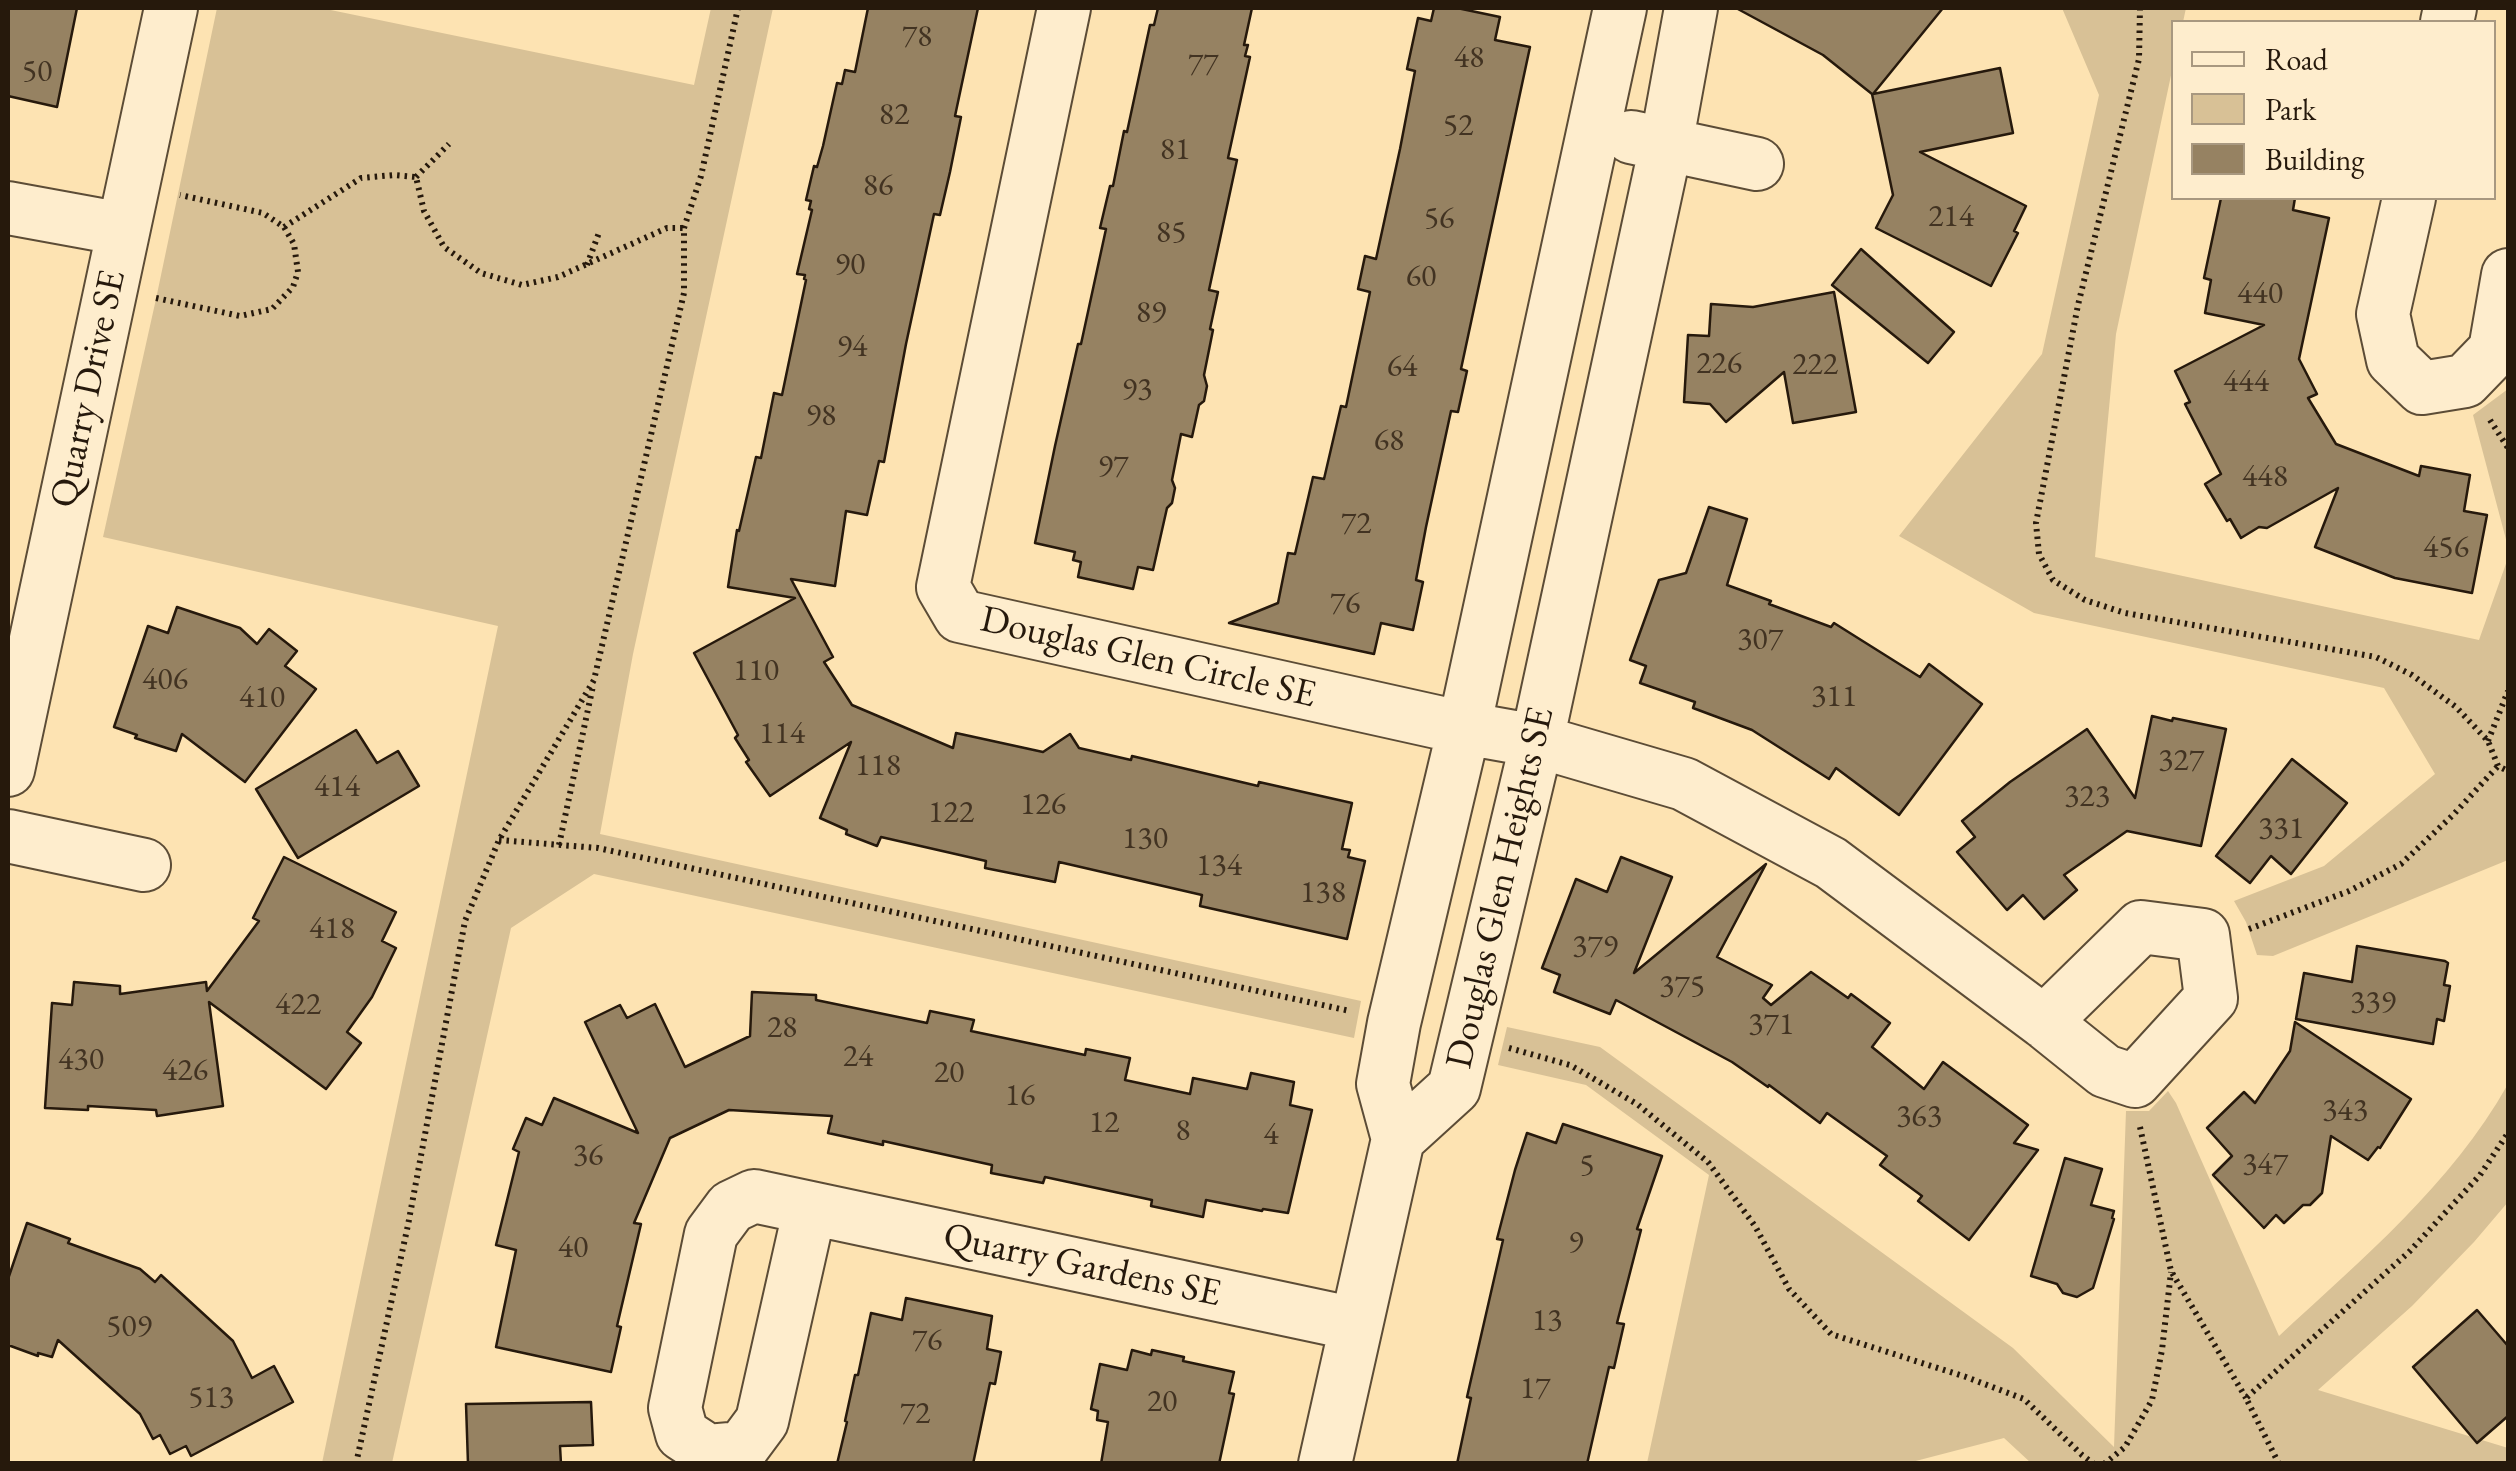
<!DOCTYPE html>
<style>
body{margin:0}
#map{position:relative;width:2516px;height:1471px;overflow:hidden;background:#fde3b2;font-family:"EB Garamond",serif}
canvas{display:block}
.frame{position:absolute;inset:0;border:10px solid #26190c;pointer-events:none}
.legend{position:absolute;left:2171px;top:20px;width:325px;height:180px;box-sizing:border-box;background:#feedcd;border:2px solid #a89880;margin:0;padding:12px 18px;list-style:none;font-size:30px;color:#26190c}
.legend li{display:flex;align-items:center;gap:20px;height:50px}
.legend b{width:50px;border:2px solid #a89880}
</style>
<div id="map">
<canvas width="2516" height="1471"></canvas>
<div class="frame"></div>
<ul class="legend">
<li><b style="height:12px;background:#feedcd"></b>Road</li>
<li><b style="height:28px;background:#d8c196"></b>Park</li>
<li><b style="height:28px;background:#968262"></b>Building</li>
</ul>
</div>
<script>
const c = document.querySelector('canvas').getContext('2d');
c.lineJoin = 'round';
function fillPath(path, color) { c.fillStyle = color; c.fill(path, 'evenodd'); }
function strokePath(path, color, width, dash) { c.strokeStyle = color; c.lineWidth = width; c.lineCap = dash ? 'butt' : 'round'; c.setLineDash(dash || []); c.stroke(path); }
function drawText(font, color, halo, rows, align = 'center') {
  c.font = font + ' "EB Garamond",serif'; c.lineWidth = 8; c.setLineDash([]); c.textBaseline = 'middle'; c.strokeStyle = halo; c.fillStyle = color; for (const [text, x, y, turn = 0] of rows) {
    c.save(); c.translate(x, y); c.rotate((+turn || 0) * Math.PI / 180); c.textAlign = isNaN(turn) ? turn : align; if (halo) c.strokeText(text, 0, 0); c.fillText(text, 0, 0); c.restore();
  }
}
const green = new Path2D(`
 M217,8h104l373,77 17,-77h62l-140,646 -33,180 761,167 -7,37 -760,-164 -83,54 -119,535h-70l176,-837 -395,-89 53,-238z
 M2062,8h124l-3,14h-9l-1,44 -57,268 -21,223 384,83 29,-82v302l-235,96 -16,-1 -11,-33 -12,-21 90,-35 111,-92 -51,-86 -350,-75 -135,-77 143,-182 57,-259z
 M2508,389v158l-35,-132z
 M1507,1027l93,20 413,301 101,99 12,-336h23l19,-20 8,12 103,233c83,-77 172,-151 229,-252v118l-34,40 -62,64 -94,84 190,58v15h-477l-27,-25 -96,25h-261l62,-288 -123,-90 -88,-20z`);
const building = new Path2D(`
 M8,8h69l-20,99 -49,-11z
 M868,8h110l-23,108 6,1 -11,55 -10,43 -6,-1 -28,130 -22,118 -5,-1 -12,54 -21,-4 -11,75 -44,-7 42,78 -9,5 28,43 101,43 3,-15 87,19 27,-18 9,14 52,12 1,-4 126,30 1,-4 93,21 -10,46 8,1 -2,7 17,4 -18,78 -147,-33 2,-11 -143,-33 -4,20 -70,-14 1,-7 -105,-24 -4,9 -31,-12 1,-4 -27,-12 31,-76 -81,54 -24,-34 3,-2 -14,-22 3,-3 -44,-82 101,-55 -67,-11 9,-57 2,1 17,-74 5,1 13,-65 8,2 24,-115 -2,-1 1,-4 -8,-1 15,-64 -3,-1 2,-8 -5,-1 8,-34 3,1 6,-21 14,-63 5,1 3,-14 10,2z
 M1158,8h94l-8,37h4l-3,11 5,1 -22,101 9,2 -28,130 9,2 -8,37 3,1 -9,45 3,11 -3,15 -5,4 -7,32 -11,-3 -9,46 3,8 -3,15 -5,5 -14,62 -15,-3 -5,22 -55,-12 3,-15 -8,-2 2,-8 -40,-9 20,-97 23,-102h3l25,-115 -6,-1 10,-42h3l11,-55 3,1 23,-107h4z
 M1434,8h23l43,9 -5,23 35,7 -69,322 6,2 -9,41 -7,-1 -25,116 -10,53 7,2 -10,48 -32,-7 -7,31 -145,-31 49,-20 10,-50 7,1 18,-77 11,2 17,-73 5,1 24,-115 -12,-3 7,-33 11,3 24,-110 15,-78 -8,-2 11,-51 13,3z
 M1736,8h207l-70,86 127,-26 13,65 -93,19 106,54 -12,25 4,2 -27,53 -115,-58 17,-33 -21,-101 -49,-39z
 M2221,198h74l-2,12 36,8 -30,141 18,35 -9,4 28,46 83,32 2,-10 49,9 -6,36 23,4 -15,78 -77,-15 -80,-31 23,-59 -71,40 -8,-1 -18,11 -11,-19 -3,2 -22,-37 16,-10 -36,-70 5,-2 -15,-31 89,-46 -59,-12 6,-33 -7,-2z
 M1861,249l93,83 -26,31 -96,-78z
 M1834,292l22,120 -63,11 -9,-51 -58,50 -16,-18 -26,-2 4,-67 21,1 2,-32 42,3z
 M1709,507l38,12 -20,66 44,16 -2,3 62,23 3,-4 86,54 9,-13 53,40 -83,111 -63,-47 -7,11 -77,-49 -59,-22 2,-6 -55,-19 6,-17 -16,-6 29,-80 27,-7z
 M177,607l63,21 17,16 12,-15 28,22 -12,15 31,23 -71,93 -63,-48 -6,17 -41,-13 2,-3 -23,-8 34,-101 20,7z
 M2152,716l20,5 1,-3 53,11 -25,117 -74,-15 -63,44 13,15 -33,29 -21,-24 -16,15 -50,-58 18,-15 -13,-16 48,-39 77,-53 48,69z
 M356,730l21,33 21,-12 21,35 -121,72 -42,-69z
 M2292,759l55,44 -56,71 -20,-18 -21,27 -34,-27z
 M284,857l112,55 -14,29 14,7 -24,49 -25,35 14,11 -35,46 -117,-87 14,104 -66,10 -1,-6 -68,-4v4l-43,-2 7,-105 20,2 2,-23 46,4v8l86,-12 1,9 52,-70 -6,-3z
 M1621,857l51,20 -38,96 132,-109 -49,93 55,28 -9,13 8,7 40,-33 37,26 3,-4 39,29 -18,24 52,42 19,-27 85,63 -14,18 24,7 -69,90 -51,-39 4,-5 -42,-31 7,-9 -60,-43 -7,10 -51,-38 -1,2 -36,-25 -116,-62 -6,14 -56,-22 6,-17 -18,-7 34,-89 31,13z
 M2357,946l88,15 3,2 -4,22 6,1 -6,35 -7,-2 -4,25 -137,-25 8,-46 48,9z
 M752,992l64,3v5l111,23 3,-12 44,9 -3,11 114,24 1,-6 44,9 -5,22 65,14 3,-16 54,11 4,-16 43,9 -4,23 22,5 -24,103 -25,-4 -1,2 -56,-11 -3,17 -52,-11 1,-6 -107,-23 -2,6 -52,-10 1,-8 -109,-24v4l-55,-12 4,-17 -103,-6 -59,28 -36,85 7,1 -24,102 4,1 -10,45 -115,-25 20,-97 -20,-5 23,-93 -6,-3 13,-31 16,7 12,-27 84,35 -53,-111 35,-17 7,13 28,-14 30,63 65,-31z
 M2295,1022l116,77 -31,49 -2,-1 -10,13 -37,-24 -9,57 -12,12h-7l-19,18 -8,-8 -12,13 -51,-53 19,-19 -25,-28 37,-36 11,11 35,-52z
 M1563,1124l99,32 -25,73 4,1 -24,93 7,1 -10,44 -5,-1 -22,97h-130l14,-66 -4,-1 36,-157 -6,-1 18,-69 12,-37 29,10z
 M2065,1158l37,11 -11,36 23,6 -2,7 2,1 -21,69 -16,9 -14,-4 -6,-9 -26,-8z
 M27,1223l43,16 -2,4 72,26 15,13 6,-7 72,66 19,37 22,-12 19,36 -102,54 -5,-10 -16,8 -10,-19 -7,4 -13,-25 -82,-74 -6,17 -14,-4v3l-30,-11v-66z
 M906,1298l86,18 -5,33 14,3 -6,32 -5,-1 -17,81h-136l10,-42 -2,-1 10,-46h3l13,-62 31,7z
 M2477,1310l31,36v70l-31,27 -64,-76z
 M1132,1350l19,5 1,-5 32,7 -1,4 51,11 -5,21 5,1 -15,70h-118l7,-42 -11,-2 1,-9 -7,-2 9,-45 27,6z
 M591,1402l2,43 -33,1 1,18h-93l-2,-60z`);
const path = new Path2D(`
 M2140,8l-1,51 -61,246 -42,218 3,31 14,26 32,20 40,13 251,44 36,18 44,32 32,34 10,25 10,5
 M416,177l33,-33
 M284,227l77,-49 33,-3 22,2 8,34 20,36 37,26 41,12 36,-8 109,-49h17
 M587,265l13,-35
 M156,298l84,18 32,-7 21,-22 5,-15 -4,-28 -10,-17 -21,-14 -83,-18
 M2490,420l18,28
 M2488,741l20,-50
 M499,840l99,8 752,163
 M559,845l34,-159
 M2249,929l100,-38 52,-27 52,-49 45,-49
 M1509,1048l61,17 67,39 71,58 47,64 34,63 42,45 135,43 58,22 58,56 12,9
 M2140,1127l31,144 75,127
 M356,1464l52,-239 57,-304 34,-81 95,-160 90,-387v-65l17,-52 37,-168
 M2104,1464l21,-17 27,-47 10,-50 9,-78
 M2279,1464l-33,-66 163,-146 71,-77 28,-42`);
const minor = new Path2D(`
 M1064,8l-121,579 17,29 504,112 73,13 147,43 147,79 213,159 61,49 30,10 76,-83 -8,-63 -62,-8 -97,95
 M1620,8l-156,720 -70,295 -11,61 15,55 56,-51 83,-347 129,-596 25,-137
 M2447,22l3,-14
 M1631,137l126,27
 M2409,198l-26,116 10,46 29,28 43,-7 30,-31 13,-75
 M8,208l115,21
 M8,770l163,-762
 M8,836l136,29
 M810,1208l-48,213 -20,27 -34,3 -26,-17 -7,-26 36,-174 20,-27 23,-11 601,128
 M1325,1464l73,-325`);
const numberNames = [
 ["78",917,37],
 ["48",1469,58],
 ["77",1203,65],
 ["50",37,72],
 ["82",894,115],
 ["52",1458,126],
 ["81",1175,150],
 ["86",878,186],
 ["214",1951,217],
 ["56",1439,219],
 ["85",1171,233],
 ["90",850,265],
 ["60",1421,277],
 ["440",2260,294],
 ["89",1151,313],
 ["94",852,347],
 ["226",1719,364],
 ["222",1815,365],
 ["64",1402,367],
 ["444",2246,382],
 ["93",1137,390],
 ["98",821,416],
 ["68",1389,441],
 ["97",1113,467],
 ["448",2265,477],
 ["72",1356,524],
 ["456",2446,548],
 ["76",1345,604],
 ["307",1760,640],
 ["110",756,671],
 ["406",165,680],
 ["311",1834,697],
 ["410",262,698],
 ["114",782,734],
 ["327",2181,761],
 ["118",878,766],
 ["414",337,787],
 ["323",2087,797],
 ["126",1043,805],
 ["122",951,813],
 ["331",2281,829],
 ["130",1145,839],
 ["134",1219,866],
 ["138",1323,893],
 ["418",332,929],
 ["379",1595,947],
 ["375",1682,987],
 ["339",2373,1003],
 ["422",298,1005],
 ["371",1771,1025],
 ["28",782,1028],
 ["24",858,1057],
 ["430",81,1060],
 ["426",185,1071],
 ["20",949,1073],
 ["16",1020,1096],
 ["343",2345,1111],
 ["363",1919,1117],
 ["12",1104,1123],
 ["8",1183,1131],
 ["4",1271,1135],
 ["36",588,1156],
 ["347",2265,1165],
 ["5",1587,1166],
 ["9",1576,1243],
 ["40",573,1248],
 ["13",1547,1321],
 ["509",129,1327],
 ["76",927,1341],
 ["17",1535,1389],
 ["513",211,1398],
 ["20",1162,1402],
 ["72",915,1414]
];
const streetNames = [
 ["Quarry Drive SE",89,389,-78],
 ["Douglas Glen Circle SE",1148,658,13],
 ["Douglas Glen Heights SE",1501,888,-77],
 ["Quarry Gardens SE",1082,1266,12]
];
fillPath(green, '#d8c196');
fillPath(building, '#968262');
strokePath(building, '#26190c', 2.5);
strokePath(minor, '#5c4c36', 56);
strokePath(path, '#26190c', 6, [2.5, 5]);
strokePath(minor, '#feedcd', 52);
drawText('32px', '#423322', null, numberNames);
drawText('38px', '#26190c', '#feedcd', streetNames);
</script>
